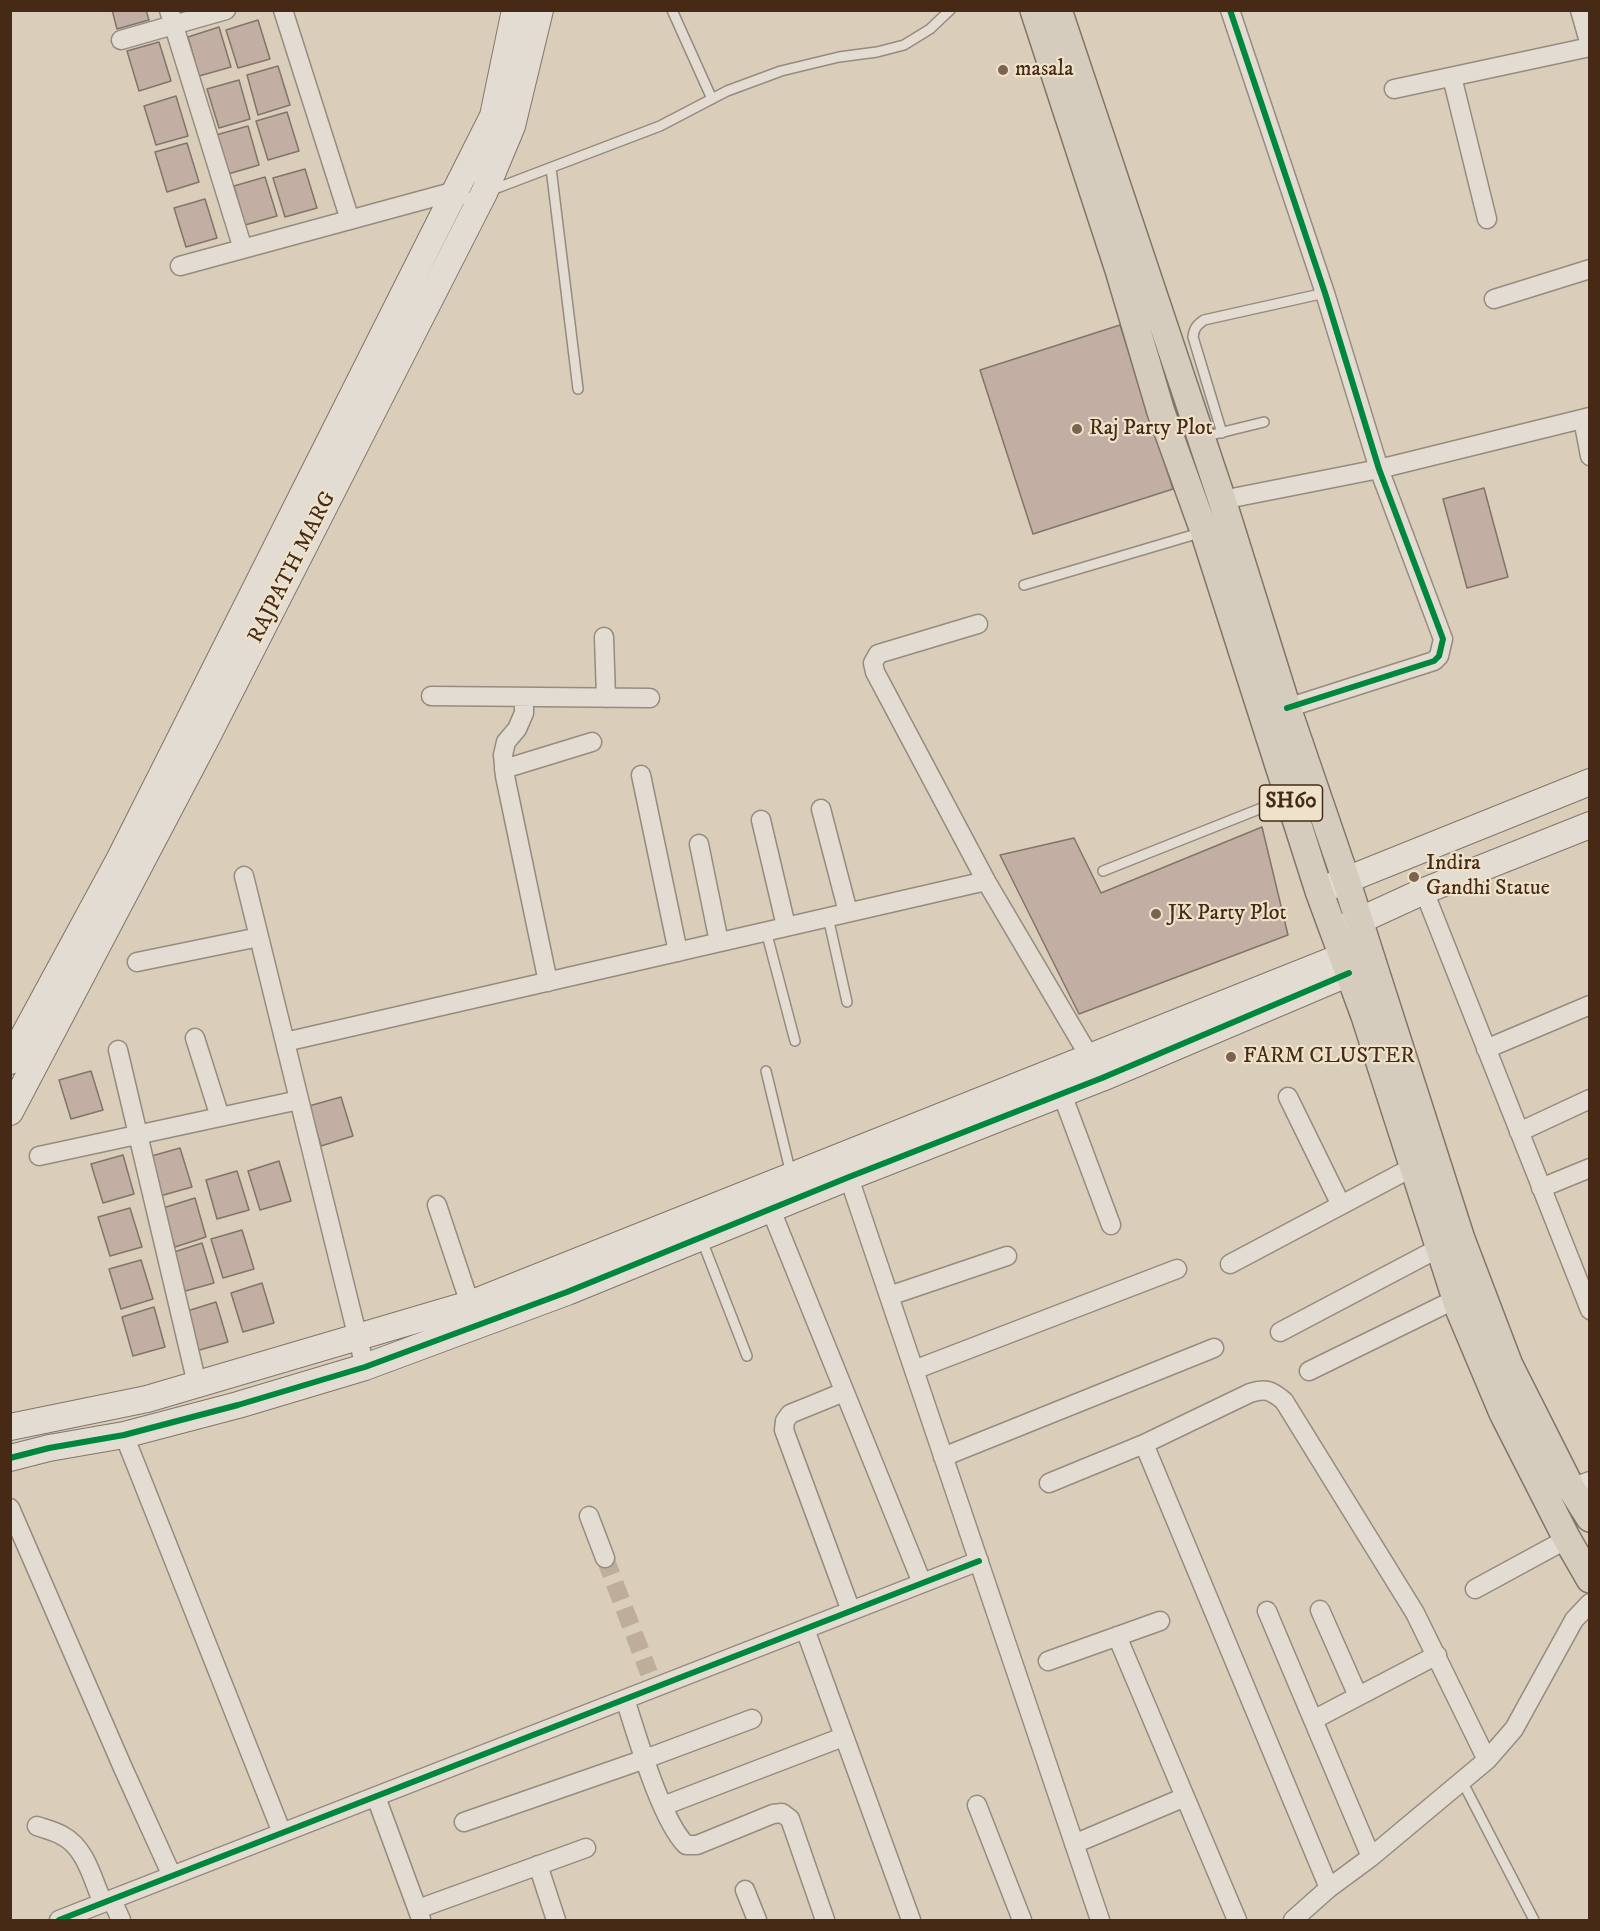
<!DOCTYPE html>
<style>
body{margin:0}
#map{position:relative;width:1600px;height:1931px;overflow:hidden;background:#daceba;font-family:"IM FELL DW Pica",serif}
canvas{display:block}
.frame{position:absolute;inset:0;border:12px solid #472a16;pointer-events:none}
</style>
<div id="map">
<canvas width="1600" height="1931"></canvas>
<div class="frame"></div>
</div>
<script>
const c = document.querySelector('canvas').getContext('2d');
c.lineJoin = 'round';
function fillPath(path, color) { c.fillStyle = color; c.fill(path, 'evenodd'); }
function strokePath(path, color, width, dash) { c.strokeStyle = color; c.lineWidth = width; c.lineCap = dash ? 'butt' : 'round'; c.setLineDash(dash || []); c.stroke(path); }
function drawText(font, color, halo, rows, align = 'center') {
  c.font = font + ' "IM FELL DW Pica",serif'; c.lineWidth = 4.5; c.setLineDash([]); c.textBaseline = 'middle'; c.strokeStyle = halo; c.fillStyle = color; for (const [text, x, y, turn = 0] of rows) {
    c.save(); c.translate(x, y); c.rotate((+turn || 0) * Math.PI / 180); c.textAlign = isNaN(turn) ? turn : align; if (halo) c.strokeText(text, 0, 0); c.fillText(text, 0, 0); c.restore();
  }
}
const building = new Path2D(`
 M112,10h34l3,10 -32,9z
 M258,20l12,39 -32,9 -12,-38z
 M219,27l12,40 -32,9 -11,-39z
 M159,42l12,39 -32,10 -12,-40z
 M278,66l12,39 -32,10 -11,-40z
 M239,80l11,39 -31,9 -12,-39z
 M176,96l12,40 -32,9 -12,-39z
 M287,112l12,39 -31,9 -12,-39z
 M248,126l11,39 -31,9 -12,-39z
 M187,143l12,39 -32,10 -12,-40z
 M305,169l12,39 -32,9 -12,-39z
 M265,177l12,39 -32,9 -11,-39z
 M205,199l12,39 -31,9 -12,-39z
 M1120,325l53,164 -140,45 -53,-164z
 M1484,488l24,89 -41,11 -24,-89z
 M1262,827l26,108 -209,79 -79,-159 74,-17 27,55z
 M91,1071l12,39 -32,9 -12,-39z
 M341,1097l12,39 -32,10 -12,-40z
 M180,1148l12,39 -32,9 -12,-39z
 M123,1155l11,39 -31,9 -12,-39z
 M279,1161l12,40 -31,9 -12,-39z
 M237,1171l12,39 -32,9 -11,-39z
 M195,1198l11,39 -31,10 -12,-39z
 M130,1208l12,39 -32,9 -12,-39z
 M242,1230l12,39 -31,9 -12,-39z
 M202,1243l12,40 -32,9 -11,-39z
 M141,1260l12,39 -32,10 -12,-40z
 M262,1283l12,40 -31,9 -12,-39z
 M216,1302l12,40 -32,9 -12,-39z
 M154,1307l11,40 -32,9 -11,-39z`);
const streetTunnel = new Path2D(`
 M605,1558l44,115`);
const lane = new Path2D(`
 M672,10l40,89
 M551,168l27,221
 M455,202l29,-9 176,-67 67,-35 54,-20 58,-14 38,-5 27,-7 26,-16 20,-19
 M1222,433l-29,-96c1,-9 4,-12 11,-17l121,-27
 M1203,437l61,-15
 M1024,585l179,-53
 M1103,871l184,-73
 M828,917l19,85
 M766,931l29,110
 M766,1071l25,103
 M701,1238l46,118
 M1462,1781l72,139`);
const street = new Path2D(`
 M169,10l74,239
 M283,10l67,210
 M1230,10l95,283 54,176 64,170 -4,17 -5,5 -147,47
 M1580,10l10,35
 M121,40l105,-30
 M1452,77l35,142
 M1394,89l196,-42
 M180,266l276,-75
 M1494,299l96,-30
 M1583,419l7,37
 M1222,500l157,-31 211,-52
 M978,624l-100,30 -5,9 2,9 111,209 109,185
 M604,637l2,61
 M431,696l219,2
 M524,697v16l-7,16 -11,13 -3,13 2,21 43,206
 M504,769l88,-27
 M641,775l37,177
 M821,809l27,103
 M761,820l25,106
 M699,844l20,98
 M244,876l121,491
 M1424,891l166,419
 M137,962l122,-25
 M195,1038l25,79
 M285,1042l701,-161
 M1486,1049l104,-44
 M118,1050l79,334
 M1062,1094l49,131
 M1288,1097l53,108
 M1519,1132l71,-33
 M39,1156l260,-56
 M845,1166l255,754
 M1541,1188l49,-20
 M437,1205l33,99
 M771,1210l151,373
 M1230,1264l183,-97
 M889,1296l118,-40
 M1280,1332l159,-84
 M914,1370l263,-101
 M1309,1371l147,-72
 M844,1392l-54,22 -5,7 -1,9 67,181
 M124,1435l158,398
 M1144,1444l185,444
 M943,1457l271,-109
 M1049,1483l95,-39 106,-51c15,-5 21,-3 34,8l131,212 72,147
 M1571,1488l19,-7
 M10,1508l113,260 49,108
 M589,1516l16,42
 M1475,1589l92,-50
 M1320,1610l38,86
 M1267,1611l104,246
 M805,1629l106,291
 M1117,1636l120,284
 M1048,1661l112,-40
 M625,1699c12,37 36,121 61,146h11l76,-31 9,-1 8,6 35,101
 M1313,1720l124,-65
 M376,1797l45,122
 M977,1805l45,115
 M663,1806l180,-69
 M464,1822l181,-63 107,-40
 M37,1826c8,3 18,5 26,10 23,12 30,45 40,67
 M1074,1844l111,-47
 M538,1865l18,55
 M745,1890l12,30
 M112,1900l9,20
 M418,1909l168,-61
 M59,1920l920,-359
 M1293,1920l36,-32 42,-31 116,-97 27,-31 60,-109 16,-17`);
const secondary = new Path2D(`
 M1319,891l271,-109
 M1341,929l83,-38 166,-66
 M10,1061l108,-199 375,-746 22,-106
 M10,1112l196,-373 278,-546 28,-67 28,-116
 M10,1427l137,-28 323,-95 873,-348
 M10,1458l39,-10 75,-13 114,-30 127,-38 202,-75 282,-115 253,-99 247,-105`);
const primary = new Path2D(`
 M1034,10l85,260 42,142 43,119 115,360 46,125 95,295 43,102 64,126 23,40
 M1058,10l164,490 65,208 59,172 115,359 48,126 62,123 19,30`);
const cycleway = new Path2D(`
 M1230,10l95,283 54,176 64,170 -4,17 -5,5 -147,47
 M10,1458l39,-10 75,-13 114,-30 127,-38 202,-75 282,-115 253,-99 247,-105
 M59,1920l920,-359`);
const markers = [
 [1003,70,6,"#7a634f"],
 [1077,429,6,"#7a634f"],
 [1414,877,6,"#7a634f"],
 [1156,914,6,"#7a634f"],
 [1231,1057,6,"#7a634f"]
];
const shields = [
 [1291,803,63]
];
const shieldNames = [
 ["SH60",1291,803]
];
const poiNames = [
 ["masala",1015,70],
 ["Raj Party Plot",1089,429],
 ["Indira",1426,864],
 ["Gandhi Statue",1426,889],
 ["JK Party Plot",1168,914],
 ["FARM CLUSTER",1243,1057]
];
const streetNames = [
 ["RAJPATH MARG",293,568,-63]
];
fillPath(building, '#c2aea3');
strokePath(building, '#807569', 1.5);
strokePath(streetTunnel, '#bdad99', 18, [18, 9]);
strokePath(lane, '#968b7e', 12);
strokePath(street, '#968b7e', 21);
strokePath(secondary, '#807569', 28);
strokePath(primary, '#807569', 30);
strokePath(lane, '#e2dcd2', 9);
strokePath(street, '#e2dcd2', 18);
strokePath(secondary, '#e2dcd2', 26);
strokePath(primary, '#d6ccbd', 27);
strokePath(cycleway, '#00873e', 6);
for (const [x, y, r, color] of markers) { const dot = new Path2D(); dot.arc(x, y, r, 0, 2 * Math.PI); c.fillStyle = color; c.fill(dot); strokePath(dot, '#efe2ca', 2); }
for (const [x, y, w] of shields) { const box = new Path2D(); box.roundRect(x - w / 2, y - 18, w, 36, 4.5); c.fillStyle = '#efe2ca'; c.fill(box); strokePath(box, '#472a16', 1.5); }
drawText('bold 21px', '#472a16', null, shieldNames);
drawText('22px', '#472a16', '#efe2ca', poiNames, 'left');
drawText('22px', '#472a16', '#efe2ca', streetNames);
</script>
